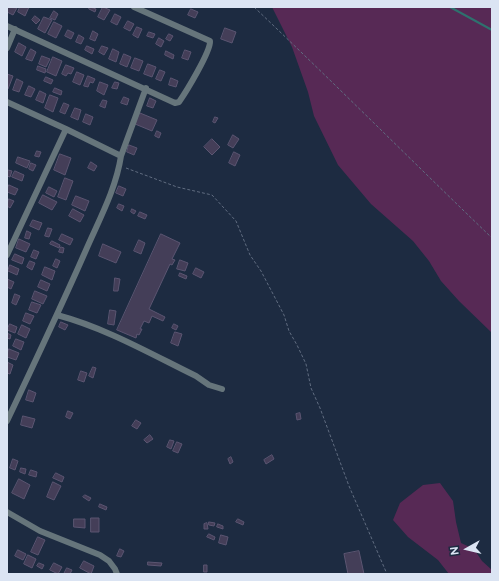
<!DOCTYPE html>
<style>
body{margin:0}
#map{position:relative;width:499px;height:581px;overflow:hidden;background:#1d2b41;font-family:Raleway,sans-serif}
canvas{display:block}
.frame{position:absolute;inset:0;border:8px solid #dbe4f3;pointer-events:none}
.north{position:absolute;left:447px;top:529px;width:40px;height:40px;-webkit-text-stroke:3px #1d2b41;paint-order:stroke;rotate:262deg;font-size:11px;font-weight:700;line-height:16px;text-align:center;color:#dbe4f3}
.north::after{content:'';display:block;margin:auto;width:14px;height:18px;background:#dbe4f3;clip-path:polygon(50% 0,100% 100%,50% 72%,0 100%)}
</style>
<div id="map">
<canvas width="499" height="581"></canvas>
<div class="frame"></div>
<div class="north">N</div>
</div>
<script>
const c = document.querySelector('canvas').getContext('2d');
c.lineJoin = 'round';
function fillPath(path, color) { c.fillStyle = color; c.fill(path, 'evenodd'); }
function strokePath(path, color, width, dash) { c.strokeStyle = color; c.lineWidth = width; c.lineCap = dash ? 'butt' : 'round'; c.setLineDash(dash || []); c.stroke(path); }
const green = new Path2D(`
 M272,7h220v326l-33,-32 -18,-20 -12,-20 -16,-20 -42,-37 -33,-39 -24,-49 -6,-24 -16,-45z
 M440,483l13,18 3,21 5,21 13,6 8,12 10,9v4h-43l-11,-14 -30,-23 -15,-17 7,-17 23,-18z`);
const stream = new Path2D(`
 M450,7l42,23`);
const building = new Path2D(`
 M7,7l10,1 -4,7 -6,-3z
 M20,7h9l-4,9 -7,-4z
 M90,7l6,2 -1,3 -6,-3z
 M103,7l7,3 -6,10 -6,-3z
 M191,9l7,3 -3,6 -7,-3z
 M54,11l4,3 -3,6 -5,-2z
 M115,14l6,3 -4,8 -6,-3z
 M35,16l5,4 -4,4 -4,-4z
 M44,17l8,3 -7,13 -7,-4z
 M128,21l6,3 -4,7 -6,-3z
 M54,22l8,4 -6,12 -8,-4z
 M137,27l5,2 -4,9 -5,-3z
 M225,28l11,4 -4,11 -11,-4z
 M68,30l6,3 -3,6 -6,-3z
 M93,31l5,3 -3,7 -5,-2z
 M149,32l6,2 -2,4 -6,-2z
 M169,34l4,2 -3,5 -4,-2z
 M79,35l5,3 -3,6 -5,-2z
 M159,38l5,3 -3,6 -5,-3z
 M19,43l7,4 -4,9 -7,-4z
 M87,46l7,3 -2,5 -7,-4z
 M102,46l6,2 -4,7 -5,-3z
 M31,49l5,3 -4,9 -6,-2z
 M113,49l6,3 -3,10 -7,-3z
 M185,50l6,2 -3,8 -6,-2z
 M166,51l8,4 -1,4 -8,-4z
 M124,54l7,3 -4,10 -7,-3z
 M42,56l8,3 -4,8 -7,-3z
 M53,57l9,4 -6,15 -9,-4z
 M135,58l8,3 -4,10 -8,-3z
 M148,64l8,3 -4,10 -8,-3z
 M66,65l8,3 -3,6 -3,-1 -2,3 -4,-2z
 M38,66l8,3 -1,4 -8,-3z
 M160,70l5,2 -4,9 -5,-2z
 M77,72l7,3 -4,10 -7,-3z
 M7,74l6,2 -5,13 -1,-1z
 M88,76l7,3 -2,4 -3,-1 -2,5 -4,-1z
 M46,77l7,3 -2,4 -7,-3z
 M171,78l7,3 -2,6 -7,-2z
 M17,79l6,3 -4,10 -6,-2z
 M100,82l8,3 -4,10 -7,-4z
 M115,82l4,1 -2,6 -5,-1z
 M29,86l6,3 -4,8 -6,-2z
 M55,88l7,3 -1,4 -8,-3z
 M40,91l6,3 -3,9 -7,-3z
 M50,95l8,3 -5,14 -8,-4z
 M124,97l5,2 -2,6 -6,-2z
 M150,98l6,3 -3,7 -6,-2z
 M103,100l4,1 -2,7 -5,-2z
 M64,103l5,2 -4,9 -5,-2z
 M75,108l6,2 -3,10 -7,-3z
 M140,113l17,7 -5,11 -17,-7z
 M86,114l7,3 -3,8 -7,-3z
 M215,117l3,1 -3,5 -2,-1z
 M157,131l4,2 -2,5 -4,-2z
 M233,135l6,4 -6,9 -5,-3z
 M212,139l8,8 -8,8 -8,-8z
 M129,145l8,3 -3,7 -7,-3z
 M37,151l4,1 -2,5 -4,-1z
 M234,152l6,3 -5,11 -6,-3z
 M60,154l11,4 -6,17 -11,-5z
 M18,157l12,4 -3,7 -11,-5z
 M91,162l6,4 -3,5 -6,-3z
 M31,163l5,2 -3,6 -4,-2z
 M8,170l4,1 -2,6 -3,-1z
 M15,171l9,4 -2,6 -10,-4z
 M65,178l8,3 -7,19 -8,-3z
 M9,185l9,4 -3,6 -8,-3z
 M119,186l7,3 -3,7 -7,-3z
 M49,187l8,4 -3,6 -8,-4z
 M43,195l14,7 -5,8 -13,-7z
 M76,196l13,5 -4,10 -13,-6z
 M9,199l5,2 -4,7 -3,-2z
 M119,204l5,2 -2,5 -5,-3z
 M73,209l11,6 -4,7 -11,-6z
 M132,209l4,2 -2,3 -3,-2z
 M140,212l7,3 -2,4 -7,-3z
 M33,220l9,3 -3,7 -9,-4z
 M48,228l4,1 -3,8 -4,-1z
 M27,231l4,2 -2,6 -4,-1z
 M62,234l11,5 -3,6 -11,-5z
 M161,234l19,9 -8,16 3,1 -3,5 -2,-1 -21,45 16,8 -2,4 -11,-5 -3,7 -5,-2 -4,8h2l-3,6 -2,-1 -1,4 -19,-8z
 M19,239l11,5 -4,8 -10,-4z
 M139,240l6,3 -4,11 -7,-3z
 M52,241l8,4 -1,3 -9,-4z
 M103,244l18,8 -5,11 -17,-7z
 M61,247l3,1 -1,5 -4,-1z
 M34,250l5,2 -3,7 -5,-2z
 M15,254l9,4 -2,6 -10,-4z
 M56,259l4,2 -3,7 -4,-2z
 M180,260l8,3 -3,8 -8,-2z
 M30,261l5,2 -3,7 -5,-3z
 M10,265l9,4 -2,6 -9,-4z
 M45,267l10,4 -3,9 -10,-5z
 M196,268l8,4 -3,6 -8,-4z
 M180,273l7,3 -1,3 -7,-3z
 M115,278l5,1 -2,12h-4z
 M7,279l7,3 -3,7 -4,-2z
 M41,280l9,4 -3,7 -9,-4z
 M35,291l12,5 -4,8 -11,-5z
 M15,294l5,2 -4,9 -4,-2z
 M32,302l9,3 -4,8 -8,-3z
 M110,310l6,1 -2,14 -6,-1z
 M26,313l8,3 -4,8 -7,-3z
 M61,322l7,3 -3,5 -6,-3z
 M10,324l7,3 -2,6 -8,-3z
 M174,324l4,2 -2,4 -4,-2z
 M22,325l8,4 -4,9 -8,-4z
 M175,332l7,2 -4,12 -7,-3z
 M7,333l4,2 -1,4 -3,-1z
 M16,339l8,3 -3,8 -8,-4z
 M9,349l10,4 -3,7 -9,-3z
 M7,362l6,3 -3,9 -3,-1z
 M93,367l3,1 -3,10 -4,-2z
 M81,371l6,2 -3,9 -6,-2z
 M29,390l7,3 -3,9 -7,-2z
 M68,411l5,2 -3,6 -4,-2z
 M300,413l1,6 -4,1 -1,-6z
 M23,416l12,3 -3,9 -11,-3z
 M136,420l5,3 -4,6 -5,-3z
 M150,435l3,4 -6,4 -3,-3z
 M170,440l4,1 -3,8 -4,-2z
 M177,442l5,2 -4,9 -5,-2z
 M272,455l2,4 -8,5 -2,-4z
 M231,457l2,5 -3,2 -2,-5z
 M13,459l5,2 -3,9 -5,-2z
 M21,468l5,1 -1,5 -5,-2z
 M31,470l6,2 -1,5 -7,-2z
 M56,473l8,4 -2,5 -9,-4z
 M19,479l11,6 -6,14 -12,-6z
 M53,482l8,4 -7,14 -7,-3z
 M85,495l6,3 -2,3 -6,-4z
 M100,504l7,3 -1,3 -7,-3z
 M91,518h8v14h-8z
 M74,519h11v9l-11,-1z
 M238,519l6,3 -1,3 -7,-3z
 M209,522l6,1 -1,3 -5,-1z
 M207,523l1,6h-4v-5z
 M218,524l5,2v3l-6,-2z
 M209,534l6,3 -1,3 -7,-3z
 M221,535l7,2 -2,8 -7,-2z
 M38,537l7,3 -7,15 -7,-3z
 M120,549l4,2 -3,6 -4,-1z
 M18,550l8,4 -3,6 -8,-4z
 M359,551l5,23h-16l-4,-20z
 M28,555l8,4 -4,9 -8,-4z
 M84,561l10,5 -3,8 -11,-6z
 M148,562l14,1 -1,3 -13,-1z
 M39,563l5,2 -2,4 -5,-3z
 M54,563l8,4 -4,7 -8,-4z
 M204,565h3v7h-3z
 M67,568l5,2 -2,4h-6z`);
const path = new Path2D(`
 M254,7c80,76 158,154 238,231
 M126,168l51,19 35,8 24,26 14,34 11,16 23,44 5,16 8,14 9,19 5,24 9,20 29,78 38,88`);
const street = new Path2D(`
 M7,26l168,77 4,-1c7,-10 32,-51 31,-61l-76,-34
 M7,48l8,-19
 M7,102l59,27 55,27
 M7,255l59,-126
 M57,315c49,13 94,39 139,61l13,9 13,4
 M7,421c27,-57 54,-114 79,-171 13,-30 30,-61 35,-94l25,-68
 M7,512l33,19 60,24 9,6 6,8 2,5`);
fillPath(green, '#572955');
strokePath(stream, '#2e716e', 2);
fillPath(building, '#443e58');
strokePath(building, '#5b5571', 1);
strokePath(path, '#616d81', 1, [3, 2]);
strokePath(street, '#66757b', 6);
</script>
